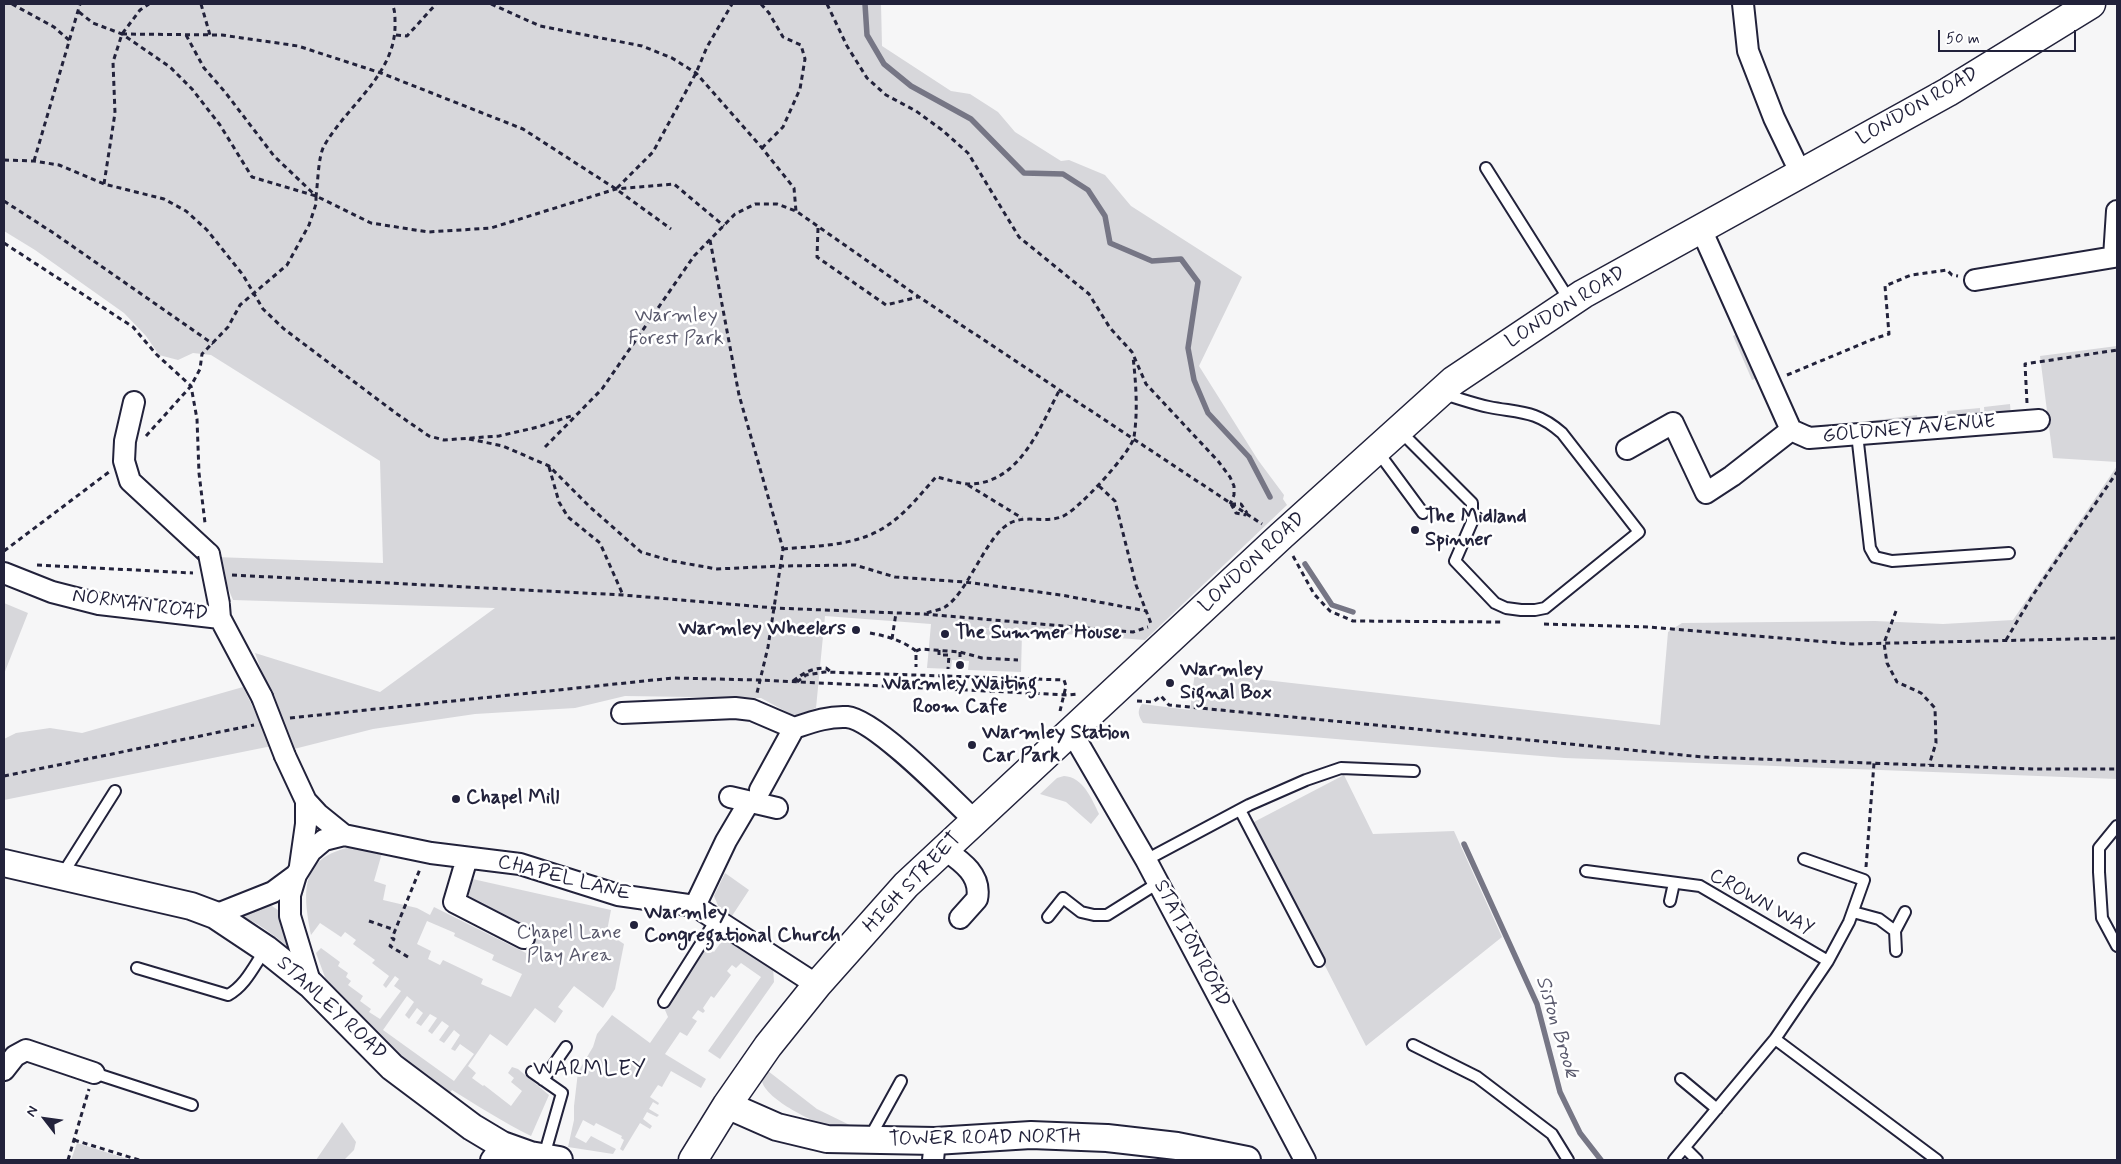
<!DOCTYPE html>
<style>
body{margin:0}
#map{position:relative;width:2121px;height:1164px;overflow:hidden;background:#f6f6f7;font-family:Mynerve,sans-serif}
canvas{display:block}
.frame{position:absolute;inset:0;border:5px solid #22223b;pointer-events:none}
.north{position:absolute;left:20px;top:1094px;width:50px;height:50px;-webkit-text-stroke:4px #fff;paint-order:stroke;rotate:300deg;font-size:14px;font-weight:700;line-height:20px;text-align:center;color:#22223b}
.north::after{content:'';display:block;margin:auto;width:18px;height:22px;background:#22223b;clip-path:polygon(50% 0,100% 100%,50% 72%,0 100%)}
.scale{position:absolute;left:1938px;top:30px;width:138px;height:22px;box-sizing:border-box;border:2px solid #22223b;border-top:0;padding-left:6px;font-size:15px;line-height:18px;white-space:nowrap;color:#22223b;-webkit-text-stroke:4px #fff;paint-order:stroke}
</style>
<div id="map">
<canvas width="2121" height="1164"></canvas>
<div class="frame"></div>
<div class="north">N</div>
<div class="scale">50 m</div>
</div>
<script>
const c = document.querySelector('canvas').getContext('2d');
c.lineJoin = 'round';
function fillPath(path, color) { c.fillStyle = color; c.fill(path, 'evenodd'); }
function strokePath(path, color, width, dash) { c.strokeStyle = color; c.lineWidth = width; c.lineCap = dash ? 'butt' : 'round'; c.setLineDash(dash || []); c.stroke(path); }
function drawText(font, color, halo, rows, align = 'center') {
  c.font = font + ' Mynerve,sans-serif'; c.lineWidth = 5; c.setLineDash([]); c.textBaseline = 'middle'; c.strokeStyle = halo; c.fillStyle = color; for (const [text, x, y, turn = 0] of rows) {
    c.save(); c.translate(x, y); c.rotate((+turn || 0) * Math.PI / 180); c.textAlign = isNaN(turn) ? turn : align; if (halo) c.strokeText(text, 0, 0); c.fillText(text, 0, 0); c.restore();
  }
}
const green = new Path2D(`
 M4,4h877l1,42 69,45 19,3 28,18 17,20 46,29 8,-1 36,15 26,31 111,71 -43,89 59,94 26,35 -1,4 4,6 -142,135 -174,-13 51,5 -1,40 -53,-2 1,-9 -17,-1 -1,9 -24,-1 4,-44 -106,-8 -9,92 -22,8 -33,-18 -136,-2 -50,12 -100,6 -102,15 -83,21 -35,-97 125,39 115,-84 -262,-8 -18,-43 168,6 -3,-102 -169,-106 -18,-2 -15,7 -19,-5 -13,-19 -22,-23 -89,-63 -31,-19z
 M1737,334l20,44 -5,2 -19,-44z
 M2117,346v116l-64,-4 -13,-102z
 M2010,404l1,13 -26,4 -1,-14z
 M1980,408v13l-31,1 -2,-11z
 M1917,415l1,9 -49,1v-4z
 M2117,466v313l-552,-21 -422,-35c-5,-8 -6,-12 -1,-19l48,6 5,-38 465,53 8,-93 14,-9 193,-2 68,3 70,-4z
 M4,603l24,10 -24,61z
 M243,687l29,59 -268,54v-61l12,-6 34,-5 32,5z
 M1344,775l29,59 81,-3 48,106 -136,109 -114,-223z
 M1064,776c19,1 28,23 35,38l-8,10 -25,-22 -26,-8 17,-16z
 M351,847h13l18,6 -8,28 12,4 -3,15 34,8 13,7 4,-8 92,46 2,-17 -67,-36 7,-22 143,32 -4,21 12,2 -1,7 6,4 -9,45 -12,19 -29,-22 -16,21 5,4 -8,12 -20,-15 -28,38 -17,-12 -22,32 8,7 -4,5 11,8 1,-1 27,21 11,-15 -11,-9 3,-4 -6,-5 4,-6 6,2 31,26 -18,41c-28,-14 -53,-30 -79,-46l-2,3 -58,-42 -63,-63 -13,-35 5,-5 19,14 -2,4 10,7 -2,4 5,4 -3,4 15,11 -3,5 11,8 -2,3 11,7 21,-28 -7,-5 5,-7 -4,-3 -9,12 -3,-3 6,-9 -17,-13 3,-3 -22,-16 3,-4 -11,-8 -4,5 -21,-14 -9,12c-8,-43 -12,-77 40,-88zM427,921l28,12 -1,3 40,19 -2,5 30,14 -11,23 -30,-13 2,-5 -40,-19 -3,5 -12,-6 3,-8 -14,-7zM407,996l7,6 -9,13 4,4 8,-11 6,5 -7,10 5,3 9,-12 7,4 -9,13 4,3 10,-13 7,5 -10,14 5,3 10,-13 6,5 -9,14 4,2 5,-7 14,10 -20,27 -71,-51z
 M725,873l24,17 -19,29 -11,-11 -5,-12z
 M269,904l9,6 17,43c-19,-16 -38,-33 -62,-39z
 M724,938l49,29 1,15 -54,77 -12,-8 53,-74 -20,-14 -5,5 -4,-3 -5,6 4,4 -17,23 -3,-2 -8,12 2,3 -2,2 -5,-3 -6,8 5,3 -10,15 -7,-4 -15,22 41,25 -5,9 -30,-17 -9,16 -4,-2 -8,12 9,6 -1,2 -5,-3 -4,7 10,6 -2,2 -10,-5 -4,7 9,7 -2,3 -10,-6 -17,28 -3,-2 4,-9 -3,-2 1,-2 -26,-13 -2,3 -11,-6 -8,17 11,6 5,-7 25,13 -3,5 -45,-7 6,-27v-14l4,-34 15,-25 4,-13 15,-19 38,28 18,-26 -3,-7 41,-64 8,6z
 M768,1071l49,38 47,23c-13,-2 -26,-4 -39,-7 -15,-4 -66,-30 -63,-47z
 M342,1122l14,20 -2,8 -10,10h-28z
 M77,1143l54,17h-60z`);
const stream = new Path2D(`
 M865,4l2,31 17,29 27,22 60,33 53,54 39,1 25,16 17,26 5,27 42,18 29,-2 17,23 -10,66 6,32 14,33 41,44 21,40
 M1305,564l27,41 21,7
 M1464,844l73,160 23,88 20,41 21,27`);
const path = new Path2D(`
 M12,4l42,23 16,14
 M201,4l9,31
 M491,4l49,22 102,20 30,12 24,15 66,75 32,40 2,23
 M761,4l8,9 14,24 18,8 4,14 -5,30 -17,38 -21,21
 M827,4l20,42 20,32 19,17 30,16 26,19 26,23 51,84 70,57 21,34 22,24 14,32 72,77 12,16 4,9v9l-4,9
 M79,12l14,11 29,11 48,33 22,22 28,36 32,52 64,19 55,27 57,9 63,-4 125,-39 58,-5 50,42
 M122,34l100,1 76,11 83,27 142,56 93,60 55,40
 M186,35l18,33 21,24 49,64 42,40c2,-13 2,-39 8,-50 23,-41 73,-72 71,-124 0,-6 0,-12 -3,-18
 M396,35l11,1 29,-32
 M4,160l30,1 25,4 45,19 60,15 22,12 21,19 36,45 20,34 21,20 113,85 32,22 15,4 55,-4 39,-9 36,-12
 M34,161l46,-157
 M104,184l11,-71 -2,-51 9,-28 18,-24 9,-6
 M617,188l36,-36 43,-79 11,-26 25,-43
 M4,201l51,33 158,110
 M818,228l-1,29 69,48 32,-8
 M710,240l29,155 44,154 -15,98 -11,46
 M4,243l129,84 23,27 35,32 6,33 2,54 6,50
 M1787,375l89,-37 13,-4 -4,-48 26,-11 36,-5 5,5 6,1
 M2027,403l-2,-39 92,-14
 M146,436l45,-50 9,-17 2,-15 26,-27 12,-22 47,-40 22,-40 7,-21v-8
 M469,439l34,7 46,20 41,41 51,45 31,9 45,8 64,-3 74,-1 40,12 70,5 96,13 86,16
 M545,447l57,-58 92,-133 41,-42 20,-10h22l19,7 123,86 343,227
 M549,467l10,35 9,15 32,26 23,52
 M968,485l54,33
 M1099,486l16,15 21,84 16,41
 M1231,504h10l6,9
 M1231,504l5,9 10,2
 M783,549c32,-3 69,-3 97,-19 23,-13 39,-34 56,-53 11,2 23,7 34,7 50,-1 70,-57 90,-95
 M4,551l105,-79
 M1293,556l21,38 16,17 23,10 149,1
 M37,565l156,8
 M232,575l391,20 152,13 149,6 209,18 15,-5
 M1896,611l-12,32 3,20 10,19 24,11 14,15 1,35 -7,22
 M927,613c5,-2 13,-3 18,-6 21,-13 37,-60 58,-79 18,-16 37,-4 58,-11 15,-4 71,-66 73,-80 4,-26 2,-54 -1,-80
 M1544,624l105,3 202,17 266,-6
 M870,633c16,3 32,7 46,18v16
 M892,639l4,-26
 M2006,640l27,-45 84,-123
 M939,650v5h10l-1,14
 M916,651l5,-2 39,3 22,6 36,2
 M960,652v9
 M793,681c11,-8 18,-13 33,-13l5,4
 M797,682l9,-7 19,-3 239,8 2,6 -6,25
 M1137,701l16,1 8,-6 8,9 534,52 331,12h83
 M290,718l383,-40 86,2 310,15 10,-1
 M4,776l250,-51
 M1866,867l8,-104
 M369,921l26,9
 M408,957l-18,-11 4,-7 -2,-1 28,-69
 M74,1140l65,20
 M68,1160l21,-71`);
const service = new Path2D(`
 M1486,168l84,133
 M1399,430l73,73v19l-17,39 40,42 11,5 15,2h14l10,-2 94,-76 -77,-99c-26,-23 -42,-20 -73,-26 -15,-3 -31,-9 -46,-13
 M1857,434l13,114 5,9 17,4 117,-8
 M1378,452l45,61
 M1240,810l79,151
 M2117,826l-18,22v24l3,46 15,28
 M1146,860l103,-55 57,-25 35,-12 73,3
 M1586,871l114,15 128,75
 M62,875l53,-84
 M1670,901l4,-18
 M1853,912l26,7 16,12 1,20
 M1048,917l15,-19 18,14 13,3h13l51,-32
 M1895,931l10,-19
 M137,968l91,27c17,-9 26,-29 37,-45
 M664,1002l52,-82
 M1775,1039l162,121
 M1413,1045l64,32 75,57 16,26
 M532,1072l30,21 -18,63
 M94,1073l98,32
 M1681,1079l36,30
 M543,1080l23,-33
 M869,1139l32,-58
 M1685,1148l12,12
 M1674,1160l101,-121 53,-78 21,-39 15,-42 -60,-21`);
const minor = new Path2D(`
 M1743,4l5,47 26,67 27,56
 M1701,229l90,201 18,8 230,-18
 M1975,280l139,-23 3,-46
 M134,402l-9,39 -1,20 6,20 79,73
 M1627,449l46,-26 33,70 26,-17 59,-46
 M4,573l48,19 47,12 121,14
 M219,606l1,12 42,79
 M622,713l113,-5 17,2 42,18
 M1071,731l75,129 159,300
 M285,756l21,45v23l-6,42
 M760,790l34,-62c18,-6 34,-12 53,-11 29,3 104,81 128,104
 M730,797l47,11
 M306,801l12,13 26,21
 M944,849c17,12 38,26 33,50l-17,19
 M467,858l-13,44 70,36
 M296,875l15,-24 13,-11 20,-5 87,18 89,11 98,31 77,11 122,79
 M695,906l31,-65 23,-39
 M215,915l58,-23 23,-17 -6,20v21l21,69
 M4,1070l11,-14 11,-6 68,23
 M491,1160l11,-15
 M933,1160l2,-19`);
const tertiary = new Path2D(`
 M4,863l187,43 24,9 51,34 45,36 81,82 80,60 30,18 28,10 29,5
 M727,1105l50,22 50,12 108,2 96,-6 76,3 70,8 70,14`);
const primary = new Path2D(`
 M693,1160l34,-55 41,-59 49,-61 89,-100 375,-349 172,-155 130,-87 365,-202 143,-88`);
const minorBridge = new Path2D(`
 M209,554l10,50
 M262,697l23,59`);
const markers = [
 [1415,530,5,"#22223b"],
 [856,630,5,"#22223b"],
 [945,634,5,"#22223b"],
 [960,665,5,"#22223b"],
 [1170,683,5,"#22223b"],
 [972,745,5,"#22223b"],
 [456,799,5,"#22223b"],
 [634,925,5,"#22223b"]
];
const streetNames = [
 ["LONDON ROAD",1918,107,-30],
 ["LONDON ROAD",1566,308,-32],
 ["GOLDNEY AVENUE",1909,430,-5],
 ["LONDON ROAD",1253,563,-43],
 ["NORMAN ROAD",140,606,8],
 ["CHAPEL LANE",564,879,14],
 ["HIGH STREET",913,883,-46],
 ["CROWN WAY",1761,903,29],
 ["STATION ROAD",1191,944,62],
 ["STANLEY ROAD",331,1009,43],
 ["TOWER ROAD NORTH",985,1139,-1]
];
const parkNames = [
 ["Warmley",676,317],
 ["Forest Park",676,340],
 ["Chapel Lane",569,934],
 ["Play Area",569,957]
];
const poiNames = [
 ["The Midland",1425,518],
 ["Spinner",1425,541],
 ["Warmley Wheelers",846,630,"right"],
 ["The Summer House",955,634],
 ["Warmley",1180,671],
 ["Signal Box",1180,694],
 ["Warmley Waiting",960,685,"center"],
 ["Room Cafe",960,708,"center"],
 ["Warmley Station",982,734],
 ["Car Park",982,757],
 ["Chapel Mill",466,799],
 ["Warmley",644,914],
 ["Congregational Church",644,937]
];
const waterNames = [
 ["Siston Brook",1556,1027,73]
];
const quarterNames = [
 ["WARMLEY",590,1070]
];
fillPath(green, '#d7d7db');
strokePath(stream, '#767685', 5.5);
strokePath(service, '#22223b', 14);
strokePath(minor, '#22223b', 24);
strokePath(tertiary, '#22223b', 30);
strokePath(primary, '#22223b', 31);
strokePath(path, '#22223b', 3, [5, 4]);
strokePath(service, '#fff', 10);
strokePath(minor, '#fff', 20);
strokePath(tertiary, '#fff', 26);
strokePath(primary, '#fff', 28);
strokePath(minorBridge, '#22223b', 24, []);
strokePath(minorBridge, '#fff', 20);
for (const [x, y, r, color] of markers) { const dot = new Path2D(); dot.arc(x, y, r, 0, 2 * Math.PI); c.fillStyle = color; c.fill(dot); strokePath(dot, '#fff', 2); }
drawText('20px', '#22223b', '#fff', streetNames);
drawText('20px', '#58586b', '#fff', parkNames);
drawText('bold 20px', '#22223b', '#fff', poiNames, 'left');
drawText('italic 21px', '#5a5a6d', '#fff', waterNames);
c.letterSpacing = '1px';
drawText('22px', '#22223b', '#fff', quarterNames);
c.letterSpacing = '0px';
</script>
